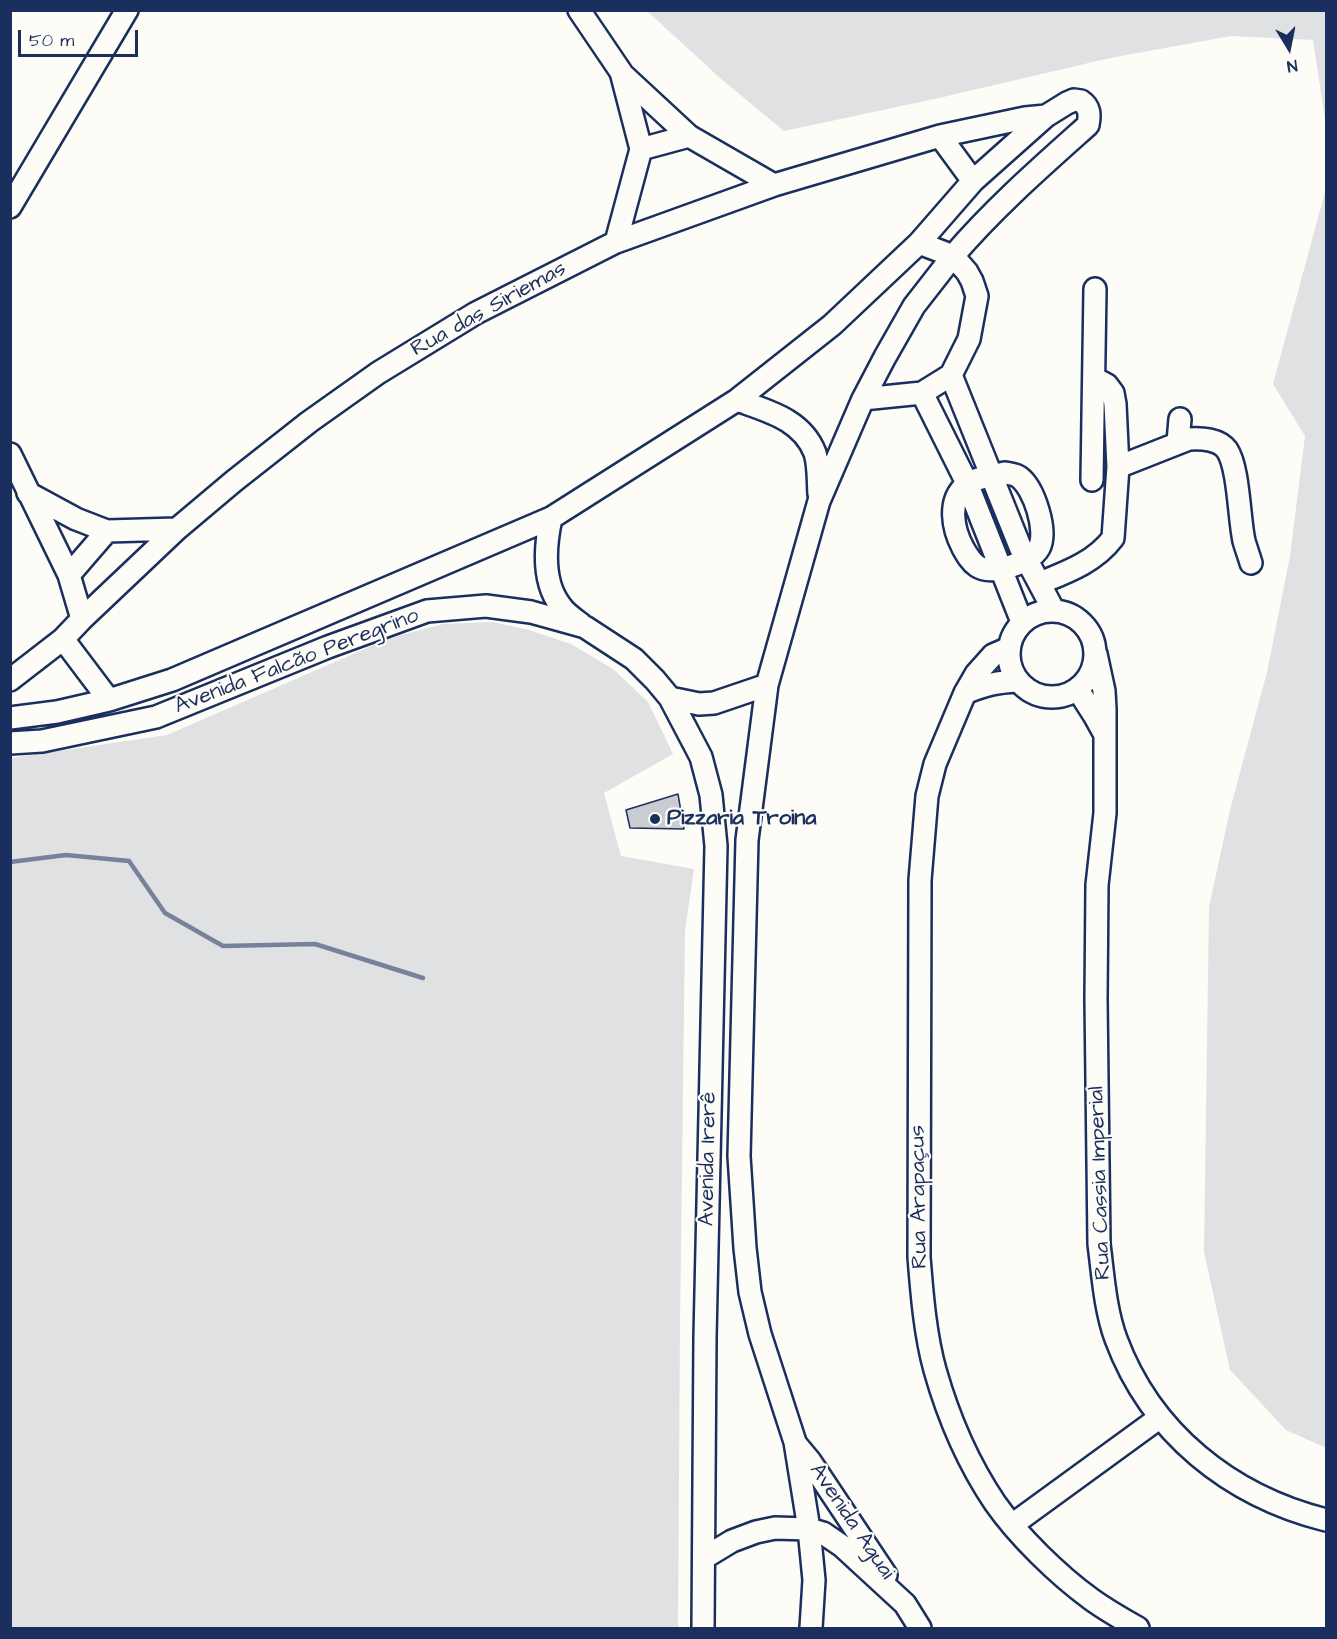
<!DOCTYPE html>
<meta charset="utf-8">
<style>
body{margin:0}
#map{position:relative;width:1337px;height:1639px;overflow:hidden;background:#fdfcf7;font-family:"Architects Daughter",sans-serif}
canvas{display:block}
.frame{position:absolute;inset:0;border:12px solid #1b2f5e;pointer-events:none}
.north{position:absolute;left:1259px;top:18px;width:60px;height:60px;-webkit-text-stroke:4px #fdfcf7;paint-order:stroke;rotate:170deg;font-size:16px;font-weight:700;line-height:24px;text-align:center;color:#1b2f5e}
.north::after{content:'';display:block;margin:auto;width:21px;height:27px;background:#1b2f5e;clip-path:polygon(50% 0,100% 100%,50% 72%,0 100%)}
.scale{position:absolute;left:18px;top:30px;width:120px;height:27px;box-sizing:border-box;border:3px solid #1b2f5e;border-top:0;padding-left:8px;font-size:18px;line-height:21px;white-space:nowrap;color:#1b2f5e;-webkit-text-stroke:4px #fdfcf7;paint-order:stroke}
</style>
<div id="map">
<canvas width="1337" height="1639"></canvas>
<div class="frame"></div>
<div class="north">N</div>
<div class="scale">50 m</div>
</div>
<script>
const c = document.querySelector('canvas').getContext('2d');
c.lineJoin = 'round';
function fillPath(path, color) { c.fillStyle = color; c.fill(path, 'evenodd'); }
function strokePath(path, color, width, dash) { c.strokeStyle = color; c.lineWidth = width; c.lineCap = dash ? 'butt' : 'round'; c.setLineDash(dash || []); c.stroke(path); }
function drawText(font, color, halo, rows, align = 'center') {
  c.font = font + ' "Architects Daughter",sans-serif'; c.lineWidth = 4.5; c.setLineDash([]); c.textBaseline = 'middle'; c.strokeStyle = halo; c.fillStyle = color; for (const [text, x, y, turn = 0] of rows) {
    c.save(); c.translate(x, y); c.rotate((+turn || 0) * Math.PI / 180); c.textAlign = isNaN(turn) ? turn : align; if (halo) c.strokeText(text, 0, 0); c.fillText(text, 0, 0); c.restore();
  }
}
const green = new Path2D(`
 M647,11h679v115l-13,-86 -82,-4 -121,22 -171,40 -155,33 -64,-53z
 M1326,188v1260l-40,-18 -56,-60 -26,-118 5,-345 21,-97 37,-138 23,-116 15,-120 -32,-52z
 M493,622l36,8 42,14 42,25 35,33 25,52 -69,39 17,63 73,13 -9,62 -5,394 -2,303h-667v-870l156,-23 223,-97 53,-14z`);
const stream = new Path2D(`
 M10,862l56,-7 63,6 36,52 58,33 92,-2 108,34`);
const building = new Path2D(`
 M678,794l6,35 -54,-1 -4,-18z`);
const minor = new Path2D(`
 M579,10l42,62 20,77 -25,93
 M621,73l68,63
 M940,136l33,45
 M641,149l48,-13 85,49
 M10,207l117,-197
 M951,375l70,174 33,62
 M922,393l45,90 55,139
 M737,400c30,11 65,19 78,53 4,13 3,28 4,41
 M1178,442l2,-23
 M10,454l59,121 13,44
 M1118,467l71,-28c12,-1 30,0 38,11 12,18 12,69 17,91 2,7 5,15 7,22
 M1005,473c5,1 10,1 14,4 15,11 29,54 20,71 -8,15 -47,28 -62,18 -6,-4 -10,-11 -14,-18 -10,-19 -16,-47 3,-63 7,-7 30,-10 39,-12z
 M1092,480l3,-191
 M28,493l48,26 31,12
 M551,518c-6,28 -9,63 9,87 5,8 14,14 21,19
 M69,575l38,-44 70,-2
 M1040,583c27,-11 55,-21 73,-45l5,-71 -3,-63 -2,-11 -6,-8 -13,-7
 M1009 654a43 43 0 1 1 86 0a43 43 0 1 1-86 0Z
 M63,639l46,61
 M1009,648l-16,7 -17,19 -11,19 -30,71 -8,32 -7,84 -1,377c3,37 6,77 16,113 13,46 33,93 60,133 23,33 63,72 96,96 15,11 31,20 47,29
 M1096,654l8,37 1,18v104l-8,72 -1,114 3,245c4,31 6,65 17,95 35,94 114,157 210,181
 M10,680l53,-41 19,-20 95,-90 57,-48 75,-59 69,-49 98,-60 140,-71 158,-57 166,-49 85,-18 21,-2
 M1078,690l16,25 10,18
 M965,693c19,-8 32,-11 52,-12
 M670,698l29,6 15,-1 53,-18
 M10,718l47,-6 52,-12 63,-20 379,-162 186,-118 95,-75 87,-82 54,-62 73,-65 21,-13 7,-3 7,1c9,6 9,14 7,24 -47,42 -94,83 -135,131l14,16 5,9 5,15 -8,43 -18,36 -29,18 -59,6
 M10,743l32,-2 114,-24 172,-70 99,-36 59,-5 45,6 54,15 49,32 21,21 15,18 31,59 10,38 5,51 -11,491 -2,291
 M795,1443l15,18 76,114
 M1012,1525l147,-107
 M704,1558l28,-17 24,-9 19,-4 34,1 14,4 19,13 63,58 15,24
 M811,1628l3,-48 -5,-51 -14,-87 -35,-108 -10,-42 -5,-44 -6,-92 8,-316 20,-155 52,-184 44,-102 22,-42 29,-51 39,-50 -34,-13`);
const markers = [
 [655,819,6,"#1b2f5e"]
];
const streetNames = [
 ["Rua das Siriemas",489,310,-29],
 ["Avenida Falcão Peregrino",297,662,-21],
 ["Avenida Irerê",709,1159,-89],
 ["Rua Cassia Imperial",1101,1183,-92],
 ["Rua Arapaçus",920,1197,-91],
 ["Avenida Aguai",851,1522,56]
];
const poiNames = [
 ["Pizzaria Troina",667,819]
];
fillPath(green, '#e0e1e3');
strokePath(stream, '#76819c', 4.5);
fillPath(building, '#c9ccd3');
strokePath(building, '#1b2f5e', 1.5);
strokePath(minor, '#1b2f5e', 26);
strokePath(minor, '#fdfcf7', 21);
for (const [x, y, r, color] of markers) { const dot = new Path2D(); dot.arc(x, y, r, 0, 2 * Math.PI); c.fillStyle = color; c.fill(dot); strokePath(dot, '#fdfcf7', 2); }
drawText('22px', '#1b2f5e', '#fdfcf7', streetNames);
drawText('bold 22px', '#1b2f5e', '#fdfcf7', poiNames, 'left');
</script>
